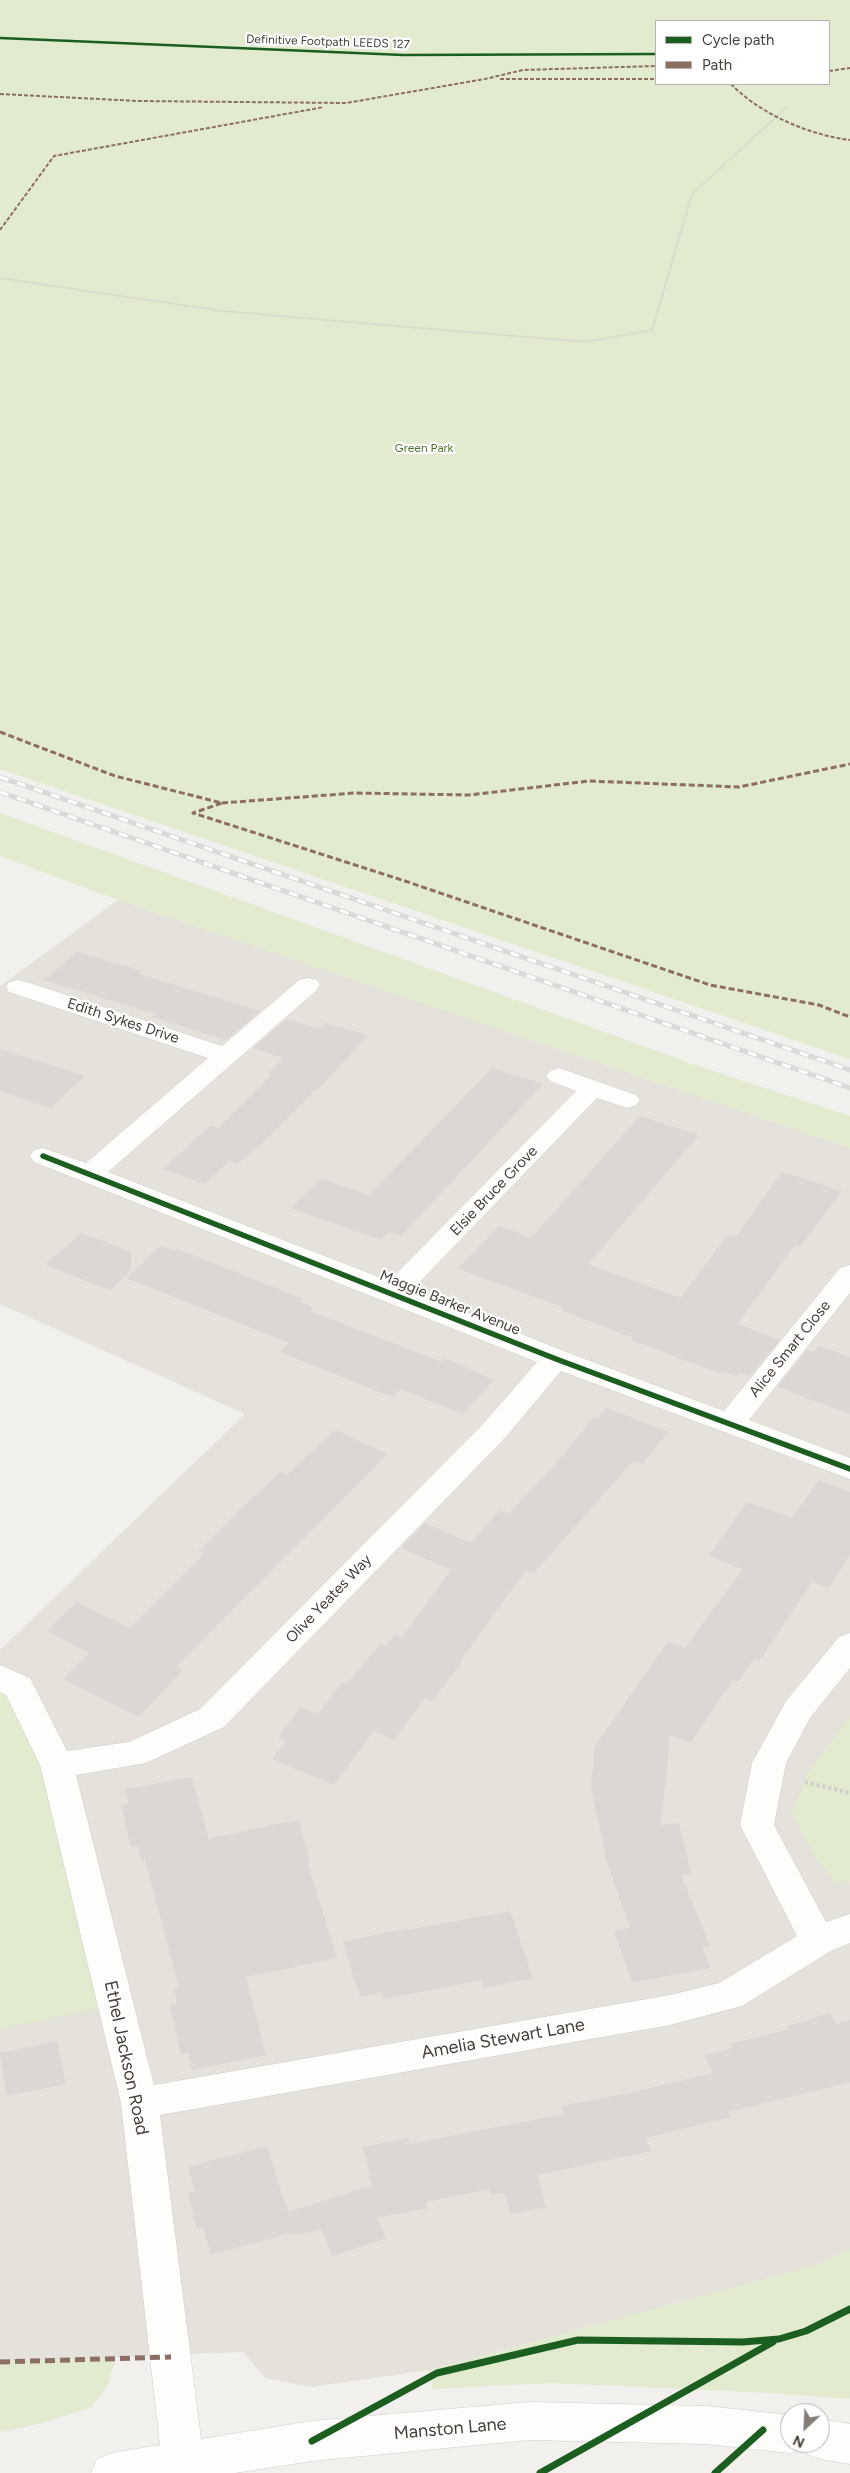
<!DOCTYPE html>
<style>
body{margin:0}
#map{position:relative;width:850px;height:2473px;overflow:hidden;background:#f2f0ed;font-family:Figtree,sans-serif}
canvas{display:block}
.legend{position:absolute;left:655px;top:20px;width:175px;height:65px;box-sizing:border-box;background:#fff;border:1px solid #b6b3b0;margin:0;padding:6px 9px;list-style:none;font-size:15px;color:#484139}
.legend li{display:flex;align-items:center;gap:10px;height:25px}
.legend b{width:25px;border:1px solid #b6b3b0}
.north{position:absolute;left:780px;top:2403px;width:50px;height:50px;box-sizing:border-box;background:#fff;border:1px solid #b6b3b0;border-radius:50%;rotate:205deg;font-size:14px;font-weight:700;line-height:20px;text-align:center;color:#484139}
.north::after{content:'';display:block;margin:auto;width:18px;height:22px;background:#847e78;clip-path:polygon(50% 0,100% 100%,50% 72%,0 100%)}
</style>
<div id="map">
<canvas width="850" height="2473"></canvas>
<ul class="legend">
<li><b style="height:6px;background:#1b5e20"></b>Cycle path</li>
<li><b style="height:6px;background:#8d6e63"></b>Path</li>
</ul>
<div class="north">N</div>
</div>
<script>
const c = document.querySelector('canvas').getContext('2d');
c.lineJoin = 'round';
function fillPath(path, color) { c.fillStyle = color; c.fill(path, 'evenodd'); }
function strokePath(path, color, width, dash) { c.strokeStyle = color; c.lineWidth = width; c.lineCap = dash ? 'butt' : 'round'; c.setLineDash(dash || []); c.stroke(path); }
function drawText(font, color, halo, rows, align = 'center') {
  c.font = font + ' Figtree,sans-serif'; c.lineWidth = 4.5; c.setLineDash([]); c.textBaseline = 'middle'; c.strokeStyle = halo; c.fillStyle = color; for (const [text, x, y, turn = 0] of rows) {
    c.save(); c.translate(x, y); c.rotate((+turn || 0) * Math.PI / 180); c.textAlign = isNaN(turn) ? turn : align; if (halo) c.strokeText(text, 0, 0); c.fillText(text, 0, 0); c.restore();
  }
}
const residential = new Path2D(`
 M118,900l732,248v1101l-30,15 -391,106 -118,17 -46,-9 -22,-26 -243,10v-712l245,-236 -245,-110v-318z`);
const green = new Path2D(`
 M0,0h850v1059l-850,-290zM656,21h173v63h-173z
 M0,813l701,254 149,49v32l-732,-248 -118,-44z
 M0,1677l18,10 98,318 -116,24z
 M850,1717v165l-14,1 -21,-26 -23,-43 16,-42z
 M850,2249v150l-98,-7 -200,-9 -119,6 -4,-19 391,-106z
 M116,2357l-9,30 -17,21 -52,16 -38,8v-70z`);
const building = new Path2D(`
 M77,952l65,19 -3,3 121,37 -34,29 -74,-23 4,-3 -112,-34z
 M287,1019l32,10 6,-6 43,12 -49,54h-3l-52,52 -26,23 -9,-3 -24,23 -42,-15 47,-43 8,2 54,-53 -4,-1 15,-16 -30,-10z
 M0,1049l85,27 -35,32 -50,-17z
 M492,1068l51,16 -142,152 -13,-4 -8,8 -89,-32 30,-29 48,16z
 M640,1116l59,19 -111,129 8,3 84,31 48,-63 8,2 46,-65 60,19 -42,56 -5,-2 -58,79 43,16 -30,36 -10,-3 -3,3 -16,-5 -2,2 -87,-33 1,-2 -15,-6 -57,-22 2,-3 -105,-38 41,-43 32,12z
 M81,1233l50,19v18l-21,20 -65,-25z
 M161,1246l13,5 3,-2 126,50 -3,3 14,5 -4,4 131,51 3,-4 50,22 -31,34 -62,-25 -8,8 -89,-35 -24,-10 9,-9 -163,-65z
 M819,1346l31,11v57l-72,-27 29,-37 7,2z
 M606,1408l62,24 -26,32 -9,-3 -99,112 -8,-3 -66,91 2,1 -30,39 -7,-3 -31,42 -20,-9 -40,54 -62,-26 14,-18 -8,-4 23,-30 17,7 24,-32 5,2 34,-40 5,3 9,-13 7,3 49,-67 -50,-22 24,-25 46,20 29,-33 8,4 45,-47 41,-50 3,1z
 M335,1430l52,24 -211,213 7,3 -44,47 -76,-38 26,-26 -42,-22 30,-29 53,26 74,-74 -6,-2 37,-37 45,-43 7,3z
 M819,1480l31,12v62l-21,34 -17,-6 -53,79 -5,-2 -16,23 -5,-2 -43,63 -20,-8 -9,90 18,-2 12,51 -10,1 29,71 -8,1 8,21 -78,14 -18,-51 16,-3 -23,-66 -16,-74 4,-42 73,-104 17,6 58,-79 -34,-13 38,-54 45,16z
 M192,1777l17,64 2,-3 87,-18 12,41 -3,1 30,96 -91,19 20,78 -74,15 -4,-17 -7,2 -11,-49 7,-2 -3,-16 5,-1 -34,-127 -4,1 -3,-15 -7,1 -10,-43 8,-1 -4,-14z
 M510,1911l23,67 -49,10 -3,-8 -97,19 -2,-7 -22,5 -17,-55 64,-14 1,2z
 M830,2013l6,11 14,-4v62l-122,30 3,5 -85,21 5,13 -114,24 9,32 -35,7 -7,-21 -12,1 -3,-5 -63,13 2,6 -51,10 9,20 -54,18 -10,-26 -27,5 -1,-3 -83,23 -8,-28 -6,2 -9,-36 7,-2 -7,-24 79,-21 23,73 -1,-7 83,-27 -9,-38 45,-9 2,6 154,-30 -3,-8 69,-13 83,-20 -8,-18 27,-6 -2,-5 60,-15 -2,-3z
 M57,2041l9,43 -59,12 -7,-43z`);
const pathFar1 = new Path2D(`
 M0,278l222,33 363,31 67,-12 40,-136 95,-87`);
const path = new Path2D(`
 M805,1782l45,11`);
const minor = new Path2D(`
 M308,978l9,2 3,5 -3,5 -209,182 281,109 187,-190 -26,-10 -4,-5 4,-5 9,-3 9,3 68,24 4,5 -4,5 -9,3 -30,-10 -185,192 154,62 158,59 116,-143 10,-3v28l-101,127 101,38v21l-289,-108 -56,67 -281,289 -78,36 -70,12 78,310 516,-90 49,-12 78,-47 -57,-111 12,-62 34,-62 53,-64 11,-4v35l-40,50 -24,45 -12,62 52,97 24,-8v29l-19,8 -89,55 -72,19 -510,90 41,324 111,-18 217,-19 177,4 84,9v28h30v-24l30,5v40l-30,-5 -15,-6 -2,-5 -13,5 -84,-9 -177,-4 -217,21 -77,12h-144l6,-14 15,-6 48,-8 -39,-342 -81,-338 -34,-70 -6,-3v-27l30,13 37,73 62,-9 71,-33 283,-285 54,-62 -503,-200 -4,-6 4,-6 9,-2 43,15 122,-105 -199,-66 -3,-5 3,-5 9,-2 9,2 195,64 77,-66z`);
const rail = new Path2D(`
 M0,777l850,293
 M0,792l850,296`);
const quietFar2 = new Path2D(`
 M829,71l21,-3
 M500,79h156
 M731,84c29,30 78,51 119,56
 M0,94l138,7 208,2 139,-24 38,-9 133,-4
 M0,230l54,-74 270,-49`);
const quietFar1 = new Path2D(`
 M0,732l115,44 107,27 -29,10 209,67 308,105 109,20 31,12
 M222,803l133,-10 114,2 120,-14 150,6 111,-23`);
const quiet = new Path2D(`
 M0,2362l171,-5`);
const cyclewayFar2 = new Path2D(`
 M0,38l403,17 253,-1`);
const cyclewayFar1 = new Path2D(`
 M43,1156l513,203 294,110`);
const cycleway = new Path2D(`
 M312,2441l125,-68 141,-33 165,2 36,-3 27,-8 44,-22
 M540,2473l233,-131
 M715,2473l48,-43`);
const farStreetnames = [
 ["Definitive Footpath LEEDS 127",328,42,2]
];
const farParknames = [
 ["Green Park",424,448]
];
const streetNames = [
 ["Edith Sykes Drive",123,1021,18],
 ["Elsie Bruce Grove",494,1191,-46],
 ["Maggie Barker Avenue",450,1303,22],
 ["Alice Smart Close",790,1349,-51],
 ["Olive Yeates Way",329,1599,-46]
];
const nearStreetnames = [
 ["Amelia Stewart Lane",503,2039,-10],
 ["Ethel Jackson Road",126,2058,78],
 ["Manston Lane",450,2429,-5]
];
fillPath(residential, '#e5e1db');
fillPath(green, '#e2eacf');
fillPath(building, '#dad7d4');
strokePath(minor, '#d0cecb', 1);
strokePath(pathFar1, '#d2d0cb', 2, [1, 1]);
strokePath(path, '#d2d0cb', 4.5, [3, 3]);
fillPath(minor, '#fdfdfc');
strokePath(rail, '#dadad9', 5);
strokePath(rail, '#fff', 3, [9]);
strokePath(quietFar2, '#8d6e63', 2, [4, 2]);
strokePath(quietFar1, '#8d6e63', 3, [6, 3]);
strokePath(quiet, '#8d6e63', 5, [10, 5]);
strokePath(cyclewayFar2, '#1b5e20', 2.5);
strokePath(cyclewayFar1, '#1b5e20', 5.5);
strokePath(cycleway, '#1b5e20', 7);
drawText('12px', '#484139', '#fff', farStreetnames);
drawText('12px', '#517630', '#fff', farParknames);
drawText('15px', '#484139', '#fff', streetNames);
drawText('18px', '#484139', '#fff', nearStreetnames);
</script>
